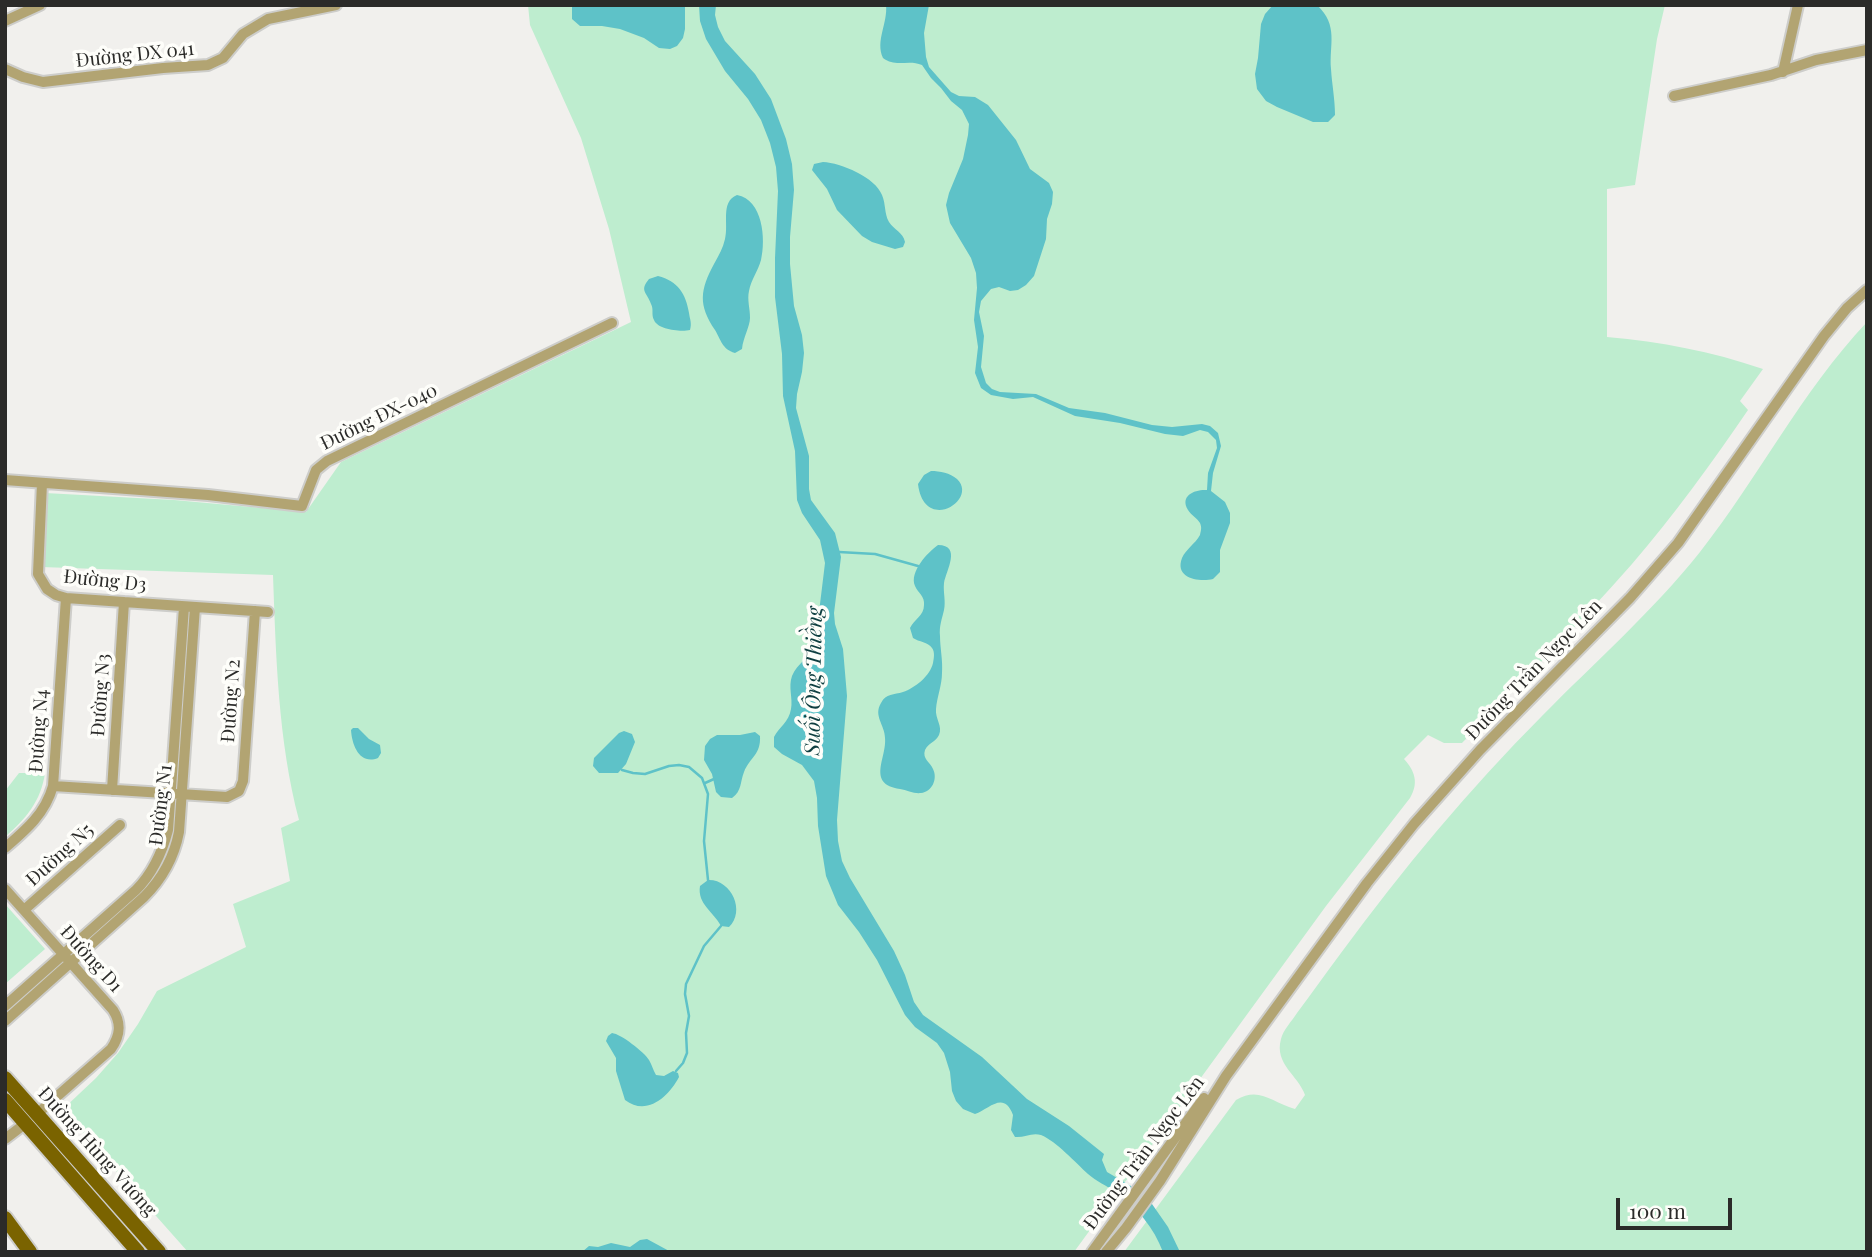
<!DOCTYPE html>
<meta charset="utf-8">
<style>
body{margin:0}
#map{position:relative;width:1872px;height:1257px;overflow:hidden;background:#f1f0ed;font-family:"Playfair Display",serif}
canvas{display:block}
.frame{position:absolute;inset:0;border:7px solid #2b2b29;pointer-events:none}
.scale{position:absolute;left:1616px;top:1198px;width:116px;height:32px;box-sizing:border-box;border:4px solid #2b2b29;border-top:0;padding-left:9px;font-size:21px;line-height:24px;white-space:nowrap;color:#2b2b29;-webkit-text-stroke:5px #fefefa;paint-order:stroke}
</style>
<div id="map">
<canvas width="1872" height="1257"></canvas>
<div class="frame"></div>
<div class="scale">100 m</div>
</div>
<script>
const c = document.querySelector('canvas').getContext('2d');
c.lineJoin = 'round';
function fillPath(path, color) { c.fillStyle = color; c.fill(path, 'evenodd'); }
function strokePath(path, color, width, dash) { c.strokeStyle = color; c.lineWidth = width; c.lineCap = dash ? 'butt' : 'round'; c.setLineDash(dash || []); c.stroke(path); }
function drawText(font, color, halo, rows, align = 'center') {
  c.font = font + ' "Playfair Display",serif'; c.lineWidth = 7; c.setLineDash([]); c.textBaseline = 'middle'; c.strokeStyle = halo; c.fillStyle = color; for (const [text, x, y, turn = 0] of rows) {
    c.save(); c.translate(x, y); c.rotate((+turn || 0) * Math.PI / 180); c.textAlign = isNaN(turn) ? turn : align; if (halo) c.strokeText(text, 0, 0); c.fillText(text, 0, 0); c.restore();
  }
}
const green = new Path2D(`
 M528,5h1137l-8,34 -22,146 -28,4v148c55,5 103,14 156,32l-23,32 8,9c-36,53 -74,105 -116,154 -54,62 -113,120 -170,179h-18l-16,-8 -24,24c11,12 15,24 6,39l-84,108 -252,346h-886l-126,-142 34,-32 22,-25 20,-29 19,-33 89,-44 -13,-43 57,-23 -9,-53 18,-8c-21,-80 -23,-163 -26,-245l-232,-8 4,-74 129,7 132,12 35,-50 290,-140 -22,-93 -28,-91 -51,-113z
 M1867,322v930h-743l112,-152c24,-14 36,3 59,9l10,-14c-7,-20 -31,-31 -24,-56 2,-9 11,-18 16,-26 15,-20 29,-40 44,-60 61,-83 128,-164 201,-237 53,-54 111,-105 158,-164 59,-75 101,-160 167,-230z
 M19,773h26c-4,28 -19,46 -40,64v-46z
 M5,904l40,45 -40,35z`);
const water = new Path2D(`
 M572,5h113v24l-2,9 -6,8 -7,3 -11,-1 -15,-10 -24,-9 -18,-3h-22l-8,-7z
 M699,5h17l-1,10 3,12 7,14 30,33 16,25 15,40 6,25 2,26 -4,47v27l4,42 8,29 2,18 -2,19 -5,22 -1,14 13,48v33l2,11 24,33 6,24 -7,56 1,11 8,25 4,47 -10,124 1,21 4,20 8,17 44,73 11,24 9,27 9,13 59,42 45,42 42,27 35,28 -2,6 5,12 29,17 16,15 16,23 12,25h-17c-9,-24 -26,-45 -47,-60 -9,-6 -20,-11 -28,-18 -12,-11 -32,-33 -47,-39 -9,-3 -17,3 -26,2l-4,-7 2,-15c-9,-25 -24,-6 -38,-1l-12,-5 -7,-8 -4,-10 -2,-19 -6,-19 -7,-10 -22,-16 -10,-12 -28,-55 -18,-28 -21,-27 -12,-29 -8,-50 -1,-28 -3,-17 -12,-16 -20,-11 -8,-7v-10c5,-10 15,-15 17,-28 2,-11 -3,-22 1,-33 5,-13 18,-18 23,-31l10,-82 -5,-23 -18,-27 -5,-13 -2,-49 -12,-55 -1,-42 -7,-57v-39l3,-67 -2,-24 -6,-24 -9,-23 -13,-21 -23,-28 -19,-32 -6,-18z
 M886,5h43l-5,28 2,24 3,10 22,25 8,4 16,1 13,8 28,35 14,29 19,14 4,9 -1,12 -5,15 -1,20 -12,37 -8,9 -8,5 -8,1 -11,-4 -8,2 -10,12 -2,11 5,24 -3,31 5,16 6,6 8,3 36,2 33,14 36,5 47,12 20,2 30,-3 8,2 8,7 3,13 -8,27 -2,18 14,11 5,11v10l-10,27v22l-7,7c-13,3 -39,0 -31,-21 4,-9 13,-14 18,-23 1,-5 2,-7 0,-12 -3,-5 -9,-8 -12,-13 -9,-15 8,-21 19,-20l1,-17 9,-25 -1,-8 -8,-8 -8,-2 -17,6 -18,-2 -45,-11 -45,-7 -42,-19 -20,2 -22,-4 -10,-7 -6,-15 3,-26 -4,-27 3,-32 -1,-15 -5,-15 -21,-35 -4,-18 3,-12 14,-34 5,-24 1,-11 -7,-14 -11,-9 -10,-13 -10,-10 -9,-13c-14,-6 -26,3 -39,-7 -8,-17 5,-35 3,-53z
 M1273,5h44c22,21 12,39 14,64 1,16 4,30 4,46l-7,7h-15l-36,-15 -11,-6 -9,-12 -2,-15 3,-16 3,-34 4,-10z
 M823,162c18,1 52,15 59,33 4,9 2,18 7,27 5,8 14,10 16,20l-2,5 -8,2 -23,-7 -10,-6 -25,-26 -10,-21 -15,-19 2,-6z
 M737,195c26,5 29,44 24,65 -3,11 -10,20 -12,31 -2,9 1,17 1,27 0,8 -7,20 -8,31l-7,4c-13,-4 -14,-13 -20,-23 -17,-25 -15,-40 -1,-66 5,-9 9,-16 11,-25 4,-15 -5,-37 12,-44z
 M658,276c20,5 28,18 31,37 1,7 3,10 1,17 -9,2 -32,0 -36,-10 -3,-5 0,-11 -3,-16 -4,-12 -12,-13 -2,-25z
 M931,471c9,0 19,2 26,8 22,21 -33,55 -39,5l6,-9z
 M938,545c24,0 8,26 6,38 -1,9 2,18 0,27 -2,9 -5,16 -4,26 0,12 3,24 2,37 0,12 -5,24 -6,36 -1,10 7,17 3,26 -3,7 -11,8 -14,15 -3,9 5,12 8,19 5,10 -1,23 -12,24 -7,1 -14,-3 -21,-4 -34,-5 -13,-31 -15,-51 0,-13 -12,-22 -4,-35 5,-10 13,-8 22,-11 12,-4 27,-16 30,-29 1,-5 2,-11 -1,-15 -4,-6 -13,-6 -19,-10l-3,-10c4,-9 14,-12 14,-23 1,-9 -6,-12 -9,-19 -6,-14 13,-34 23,-41z
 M353,728h5l11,11 11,6 1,8 -3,5c-18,7 -26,-12 -27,-28z
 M624,731l8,3 3,8 -9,22 -8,9h-19l-6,-7 1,-8 25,-25z
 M755,732l5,4c1,19 -10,21 -16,36 -4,10 -2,19 -12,26l-11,-1 -5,-5 -4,-18 -8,-14 1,-14 5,-7 7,-4h23z
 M708,880c23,-1 38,31 21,47l-8,-1c-7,-14 -24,-22 -21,-40z
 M612,1033c9,1 32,19 37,27 3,5 4,10 7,15l8,1 9,-5 5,2 1,4c-10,19 -32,40 -54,23l-9,-29v-13l-10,-17 2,-5z
 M647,1239l24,13h-89l7,-6 9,1 13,-4 19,4 10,-7z`);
const stream = new Path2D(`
 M839,552l36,2 43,12
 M622,770l11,3 12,1 24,-8 10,-1 10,2 13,11 6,16 -4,47 4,39
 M705,783l9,-4
 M676,1071l7,-8 4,-10 -1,-20 3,-17 -4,-22 1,-10 18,-38 17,-20`);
const minor = new Path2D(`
 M5,21l35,-16
 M5,69l18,8 20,5 120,-14 45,-3 15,-7 20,-24 25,-15 68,-14
 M1783,72l15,-67
 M1674,96l97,-21 45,-15 51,-10
 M5,480l203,15 94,11 14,-36 11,-9 285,-138
 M42,483l-4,91 9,15 9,6 10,3 202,14
 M53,786l174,11 12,-6 4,-10 12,-170
 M112,790l12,-188
 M5,848c21,-18 40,-34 48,-62l13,-188
 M5,889l108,121c9,14 7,26 -2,39l-74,65
 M24,910l96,-85
 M5,1006l131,-116c17,-17 26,-37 32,-60l16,-223
 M5,1021l139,-124c18,-18 30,-39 35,-65l16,-225
 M5,1139l21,-16
 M1092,1252l112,-154
 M1106,1252l20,-24 34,-47 66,-105 141,-193 47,-59 66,-74 150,-152 48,-55 146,-207 23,-28 20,-18`);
const major = new Path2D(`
 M5,1078l154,174
 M5,1100l133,152
 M5,1218l25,34`);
const streetNames = [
 ["Đường DX 041",135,55,-6],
 ["Đường ĐX-040",379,417,-26],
 ["Đường D3",105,581,6],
 ["Đường Trần Ngọc Lên",1534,670,-46],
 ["Đường N3",101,695,-86],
 ["Đường N2",231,701,-86],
 ["Đường N4",39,731,-86],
 ["Đường N1",161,805,-83],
 ["Đường N5",60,855,-42],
 ["Đường D1",91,959,48],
 ["Đường Hùng Vương",97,1152,48],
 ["Đường Trần Ngọc Lên",1144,1153,-53]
];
const waterNames = [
 ["Suối Ông Thiềng",814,681,-89]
];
fillPath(green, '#beedcf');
fillPath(water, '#5ec2c8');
strokePath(stream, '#5ec2c8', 2.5);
strokePath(minor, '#cdcdca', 14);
strokePath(major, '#cdcdca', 18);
strokePath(minor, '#b2a472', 10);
strokePath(major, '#7a6300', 14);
drawText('19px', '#2b2b29', '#fefefa', streetNames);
drawText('italic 21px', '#0f3f41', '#fefefa', waterNames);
</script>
